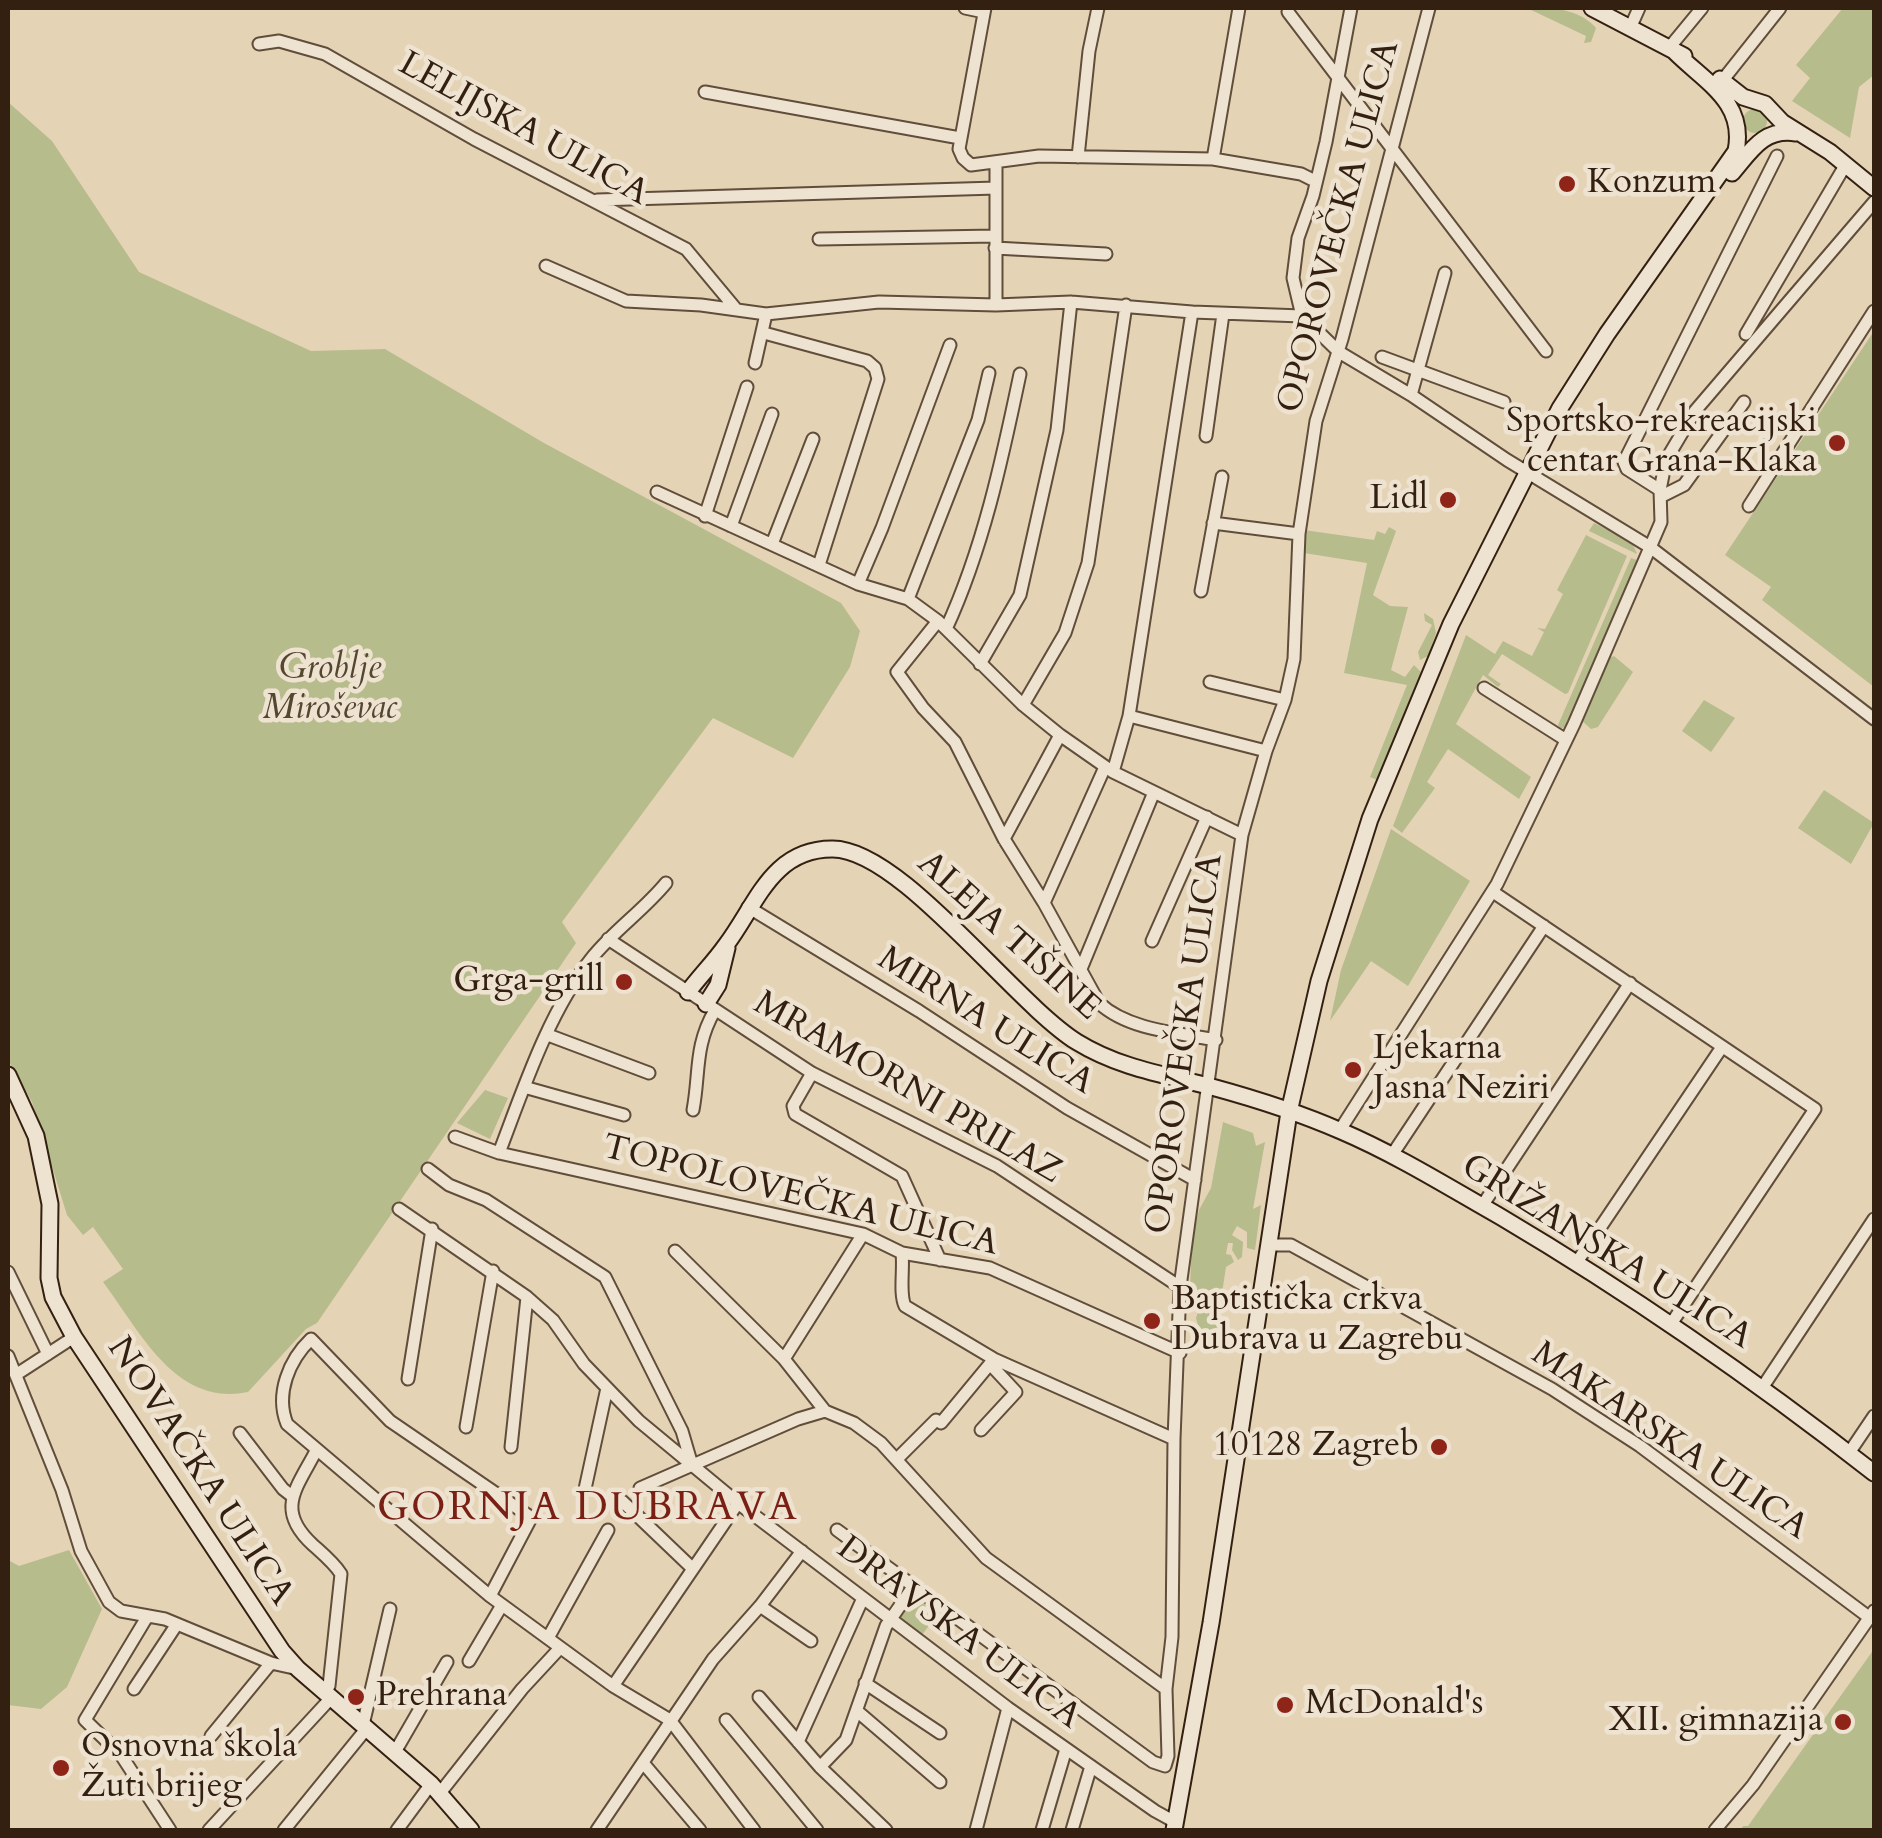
<!DOCTYPE html>
<meta charset="utf-8">
<style>
body{margin:0}
#map{position:relative;width:1882px;height:1838px;overflow:hidden;background:#e5d3b6;font-family:Cardo,serif}
canvas{display:block}
.frame{position:absolute;inset:0;border:10px solid #332011;pointer-events:none}
</style>
<div id="map">
<canvas width="1882" height="1838"></canvas>
<div class="frame"></div>
</div>
<script>
const c = document.querySelector('canvas').getContext('2d');
c.lineJoin = 'round';
function fillPath(path, color) { c.fillStyle = color; c.fill(path, 'evenodd'); }
function strokePath(path, color, width, dash) { c.strokeStyle = color; c.lineWidth = width; c.lineCap = dash ? 'butt' : 'round'; c.setLineDash(dash || []); c.stroke(path); }
function drawText(font, color, halo, rows, align = 'center') {
  c.font = font + ' Cardo,serif'; c.lineWidth = 9; c.setLineDash([]); c.textBaseline = 'middle'; c.strokeStyle = halo; c.fillStyle = color; for (const [text, x, y, turn = 0] of rows) {
    c.save(); c.translate(x, y); c.rotate((+turn || 0) * Math.PI / 180); c.textAlign = isNaN(turn) ? turn : align; if (halo) c.strokeText(text, 0, 0); c.fillText(text, 0, 0); c.restore();
  }
}
const green = new Path2D(`
 M1527,8c24,-1 53,1 69,20l-5,14 -7,1 2,-7z
 M1843,8h31v67l-15,12 -9,51 -58,-37 18,-23 -14,-13z
 M8,102l44,39 87,131 172,79 74,-2 159,94 297,160 19,28 -10,36 -57,91 -80,-40 -151,204 14,21 -259,380 -11,6 -58,63c-73,15 -108,-61 -145,-110l20,-13 -30,-42 -10,8 -16,-20 -35,-113 -24,-42z
 M1743 121a12 12 0 1 1 24 0a12 12 0 1 1-24 0Z
 M1874,331v356l-112,-87 9,-13 -46,-32z
 M1594,523l38,19 5,12 -48,-23z
 M1389,527l7,4 -23,64 17,11 18,1 -17,63 14,7 9,-12 7,7 -44,108 -7,-3 37,-92 -63,-12 23,-110 -63,-10v-23l70,10 3,-9 8,3z
 M1586,535l41,21 -59,137 -3,1 -63,-40 -14,21 13,9 -3,3 -15,-12 -27,49 75,53 -12,22 -71,-50 -21,33 8,6 -33,45 -9,-7 73,-191 29,19 8,-13 29,15 12,-24 -7,-4 8,1 18,-35 -6,-4z
 M1631,558l6,2 -68,164 -8,5 -3,-4z
 M1424,613l9,6 3,14 -8,23 -8,4 -2,-8 14,-27 -7,-4z
 M1614,656l19,16 -35,55 -7,2 -10,-9 25,-61z
 M1704,700l31,18 -24,34 -29,-21z
 M1824,790l50,33 -23,41 -53,-36z
 M1391,829l79,52 -62,105 -37,-25 -41,60 11,-51z
 M485,1090l23,8 -18,41 -33,-16z
 M1223,1122l30,11 3,13 9,-4 -12,67 8,-4 -6,45 -8,-2v-16l-10,-6 -5,9 11,7 -1,15 -4,3 -6,-10 1,-7h-5l-2,11 5,1 3,7 -8,5 -12,78 -13,-8 -5,-19 4,-12 -10,-19 2,-48 7,-29 12,-22z
 M69,1550l33,59 -35,78 -26,22 -33,-4v-145l11,6z
 M915,1595l24,17 -17,23 -24,-17z
 M1874,1649v181h-133l2,-4h5z`);
const street = new Path2D(`
 M965,8l19,4
 M985,8l-26,141 4,9 8,7 68,-9 174,3 88,15 14,7
 M1288,12l258,339
 M1631,26l8,-18
 M259,44l20,-3 46,13 149,85 212,110 50,60
 M1669,48l33,-40
 M1722,81l58,-73
 M705,92l255,46
 M1078,157l11,-106 9,-43
 M1213,159l26,-151
 M996,164v141
 M597,200l399,-12
 M819,239l176,-3
 M995,248l111,6
 M546,266l80,35 75,4 65,9 113,-12 117,3 75,-3 121,10 110,4 37,36 72,43 96,65 143,87 224,172
 M1302,316l-9,-38 5,-40 15,-42 13,-54 25,-134
 M764,333l103,28 8,7 3,11 -59,186
 M1746,334l100,-170
 M1382,357l122,45
 M755,363l11,-49
 M1411,395l34,-122
 M1206,436l17,-122
 M1660,490l6,-30 29,-49 179,-209
 M657,492l201,92 50,15 30,22 85,84 37,30 53,37 129,63
 M1662,496l22,-11 60,-83
 M1749,506l125,-195
 M705,516l42,-129
 M1213,523l86,11
 M731,526l41,-112
 M772,544l41,-105
 M858,584l24,-56 68,-183
 M1201,591l21,-114
 M908,599l70,-179 11,-47
 M938,621l-41,51 26,36 32,34 49,97 40,64 55,100c29,27 79,30 117,37
 M946,629c37,-80 56,-169 74,-255
 M980,664l40,-69 37,-165 14,-128
 M1210,682l75,18
 M1484,688l82,52
 M1023,705l42,-72 23,-70 38,-258
 M1129,716l137,35
 M1113,772l16,-56 63,-404
 M1004,839l56,-104
 M1493,892l322,217 -144,215
 M1044,903l61,-136
 M748,907l171,104 148,97 128,72
 M608,939l204,134 185,93 183,121
 M1152,941l55,-124
 M1081,969l73,-177
 M548,1035l101,38
 M812,1073l-19,33 2,8 107,62 38,84
 M524,1087l100,28
 M693,1110c7,-37 1,-64 22,-100
 M1340,1130l157,-246 77,-160 87,-202 -1,-32 -33,-21 -3,-7 153,-306
 M455,1137l44,16 364,81 39,19 88,15 190,85
 M499,1153c24,-63 50,-142 92,-194 22,-28 52,-48 75,-76
 M1392,1155l152,-229
 M428,1169l21,16 37,15 119,77 77,154 10,34
 M1482,1206l148,-223
 M399,1209l128,88 26,23 31,44 55,57 99,82 270,205 147,103 20,11
 M1269,1245h22l261,144 88,57 230,172
 M675,1251l109,108 41,52 29,12 27,20 105,115 180,131
 M902,1253c2,16 -3,41 3,53l89,53 180,80
 M1577,1262l145,-215
 M8,1272l40,82
 M8,1356l54,134 19,61 28,51 12,9 44,8 106,44 27,6
 M784,1359l79,-125
 M17,1374l57,-37
 M408,1379l24,-150
 M1762,1388l112,-169
 M941,1423l53,-64
 M466,1427l27,-156
 M981,1430l35,-38 -26,-28
 M240,1433l43,56 9,7
 M511,1447l16,-150
 M316,1451c-20,38 -41,59 -3,94 10,9 21,18 28,29l-12,112 -4,6
 M1849,1453l25,-37
 M897,1459l39,-39
 M640,1488l158,-69 27,-8
 M585,1489l22,-101
 M622,1501l69,66
 M837,1530l316,232 12,4 3,-10 -2,-67 6,-52 2,-198 6,-152 62,-452 24,-84 19,-51 9,-41 5,-125 17,-113 26,-82 87,-331
 M490,1596l40,-76 -1,-4 -139,-95 -79,-82c-22,21 -36,55 -24,85l203,172 123,90 57,34 84,110
 M760,1606l51,35
 M147,1617l-62,103 36,35 49,75
 M548,1638l60,-108
 M469,1661l33,-56
 M865,1683l75,50
 M613,1686l125,-183
 M134,1689l43,-65
 M759,1697l61,70 66,63
 M857,1711l83,71
 M726,1720l91,110
 M363,1725l27,-116
 M211,1736l60,-73
 M798,1742l65,-144
 M395,1752l52,-90
 M644,1764l56,66
 M820,1767l26,-27 40,-114 27,-39
 M440,1793l82,-104 38,-41
 M209,1830l122,-132
 M284,1830l83,-102
 M397,1830l34,-46
 M597,1830l116,-171 47,-53 42,-55
 M976,1830l32,-122
 M1042,1830l24,-81
 M1072,1830l19,-64
 M1715,1830l38,-45 121,-174`);
const secondary = new Path2D(`
 M1592,8l92,48
 M1720,79l23,18 22,7 17,18 48,30 44,36
 M1732,173c19,-22 31,-45 64,-40
 M688,992c12,-16 26,-30 38,-47 30,-39 45,-96 106,-96 68,-1 181,153 245,193 42,26 89,33 135,45 44,12 88,26 129,44 56,24 107,56 160,86 130,77 254,163 373,256
 M706,1004l12,-19 9,-37
 M8,1075l28,61 14,68 -1,74 4,19 21,40 208,314 16,18 133,115 40,46
 M1174,1830l37,-207 78,-511 30,-131 51,-162 81,-195 109,-216 47,-74 129,-183c10,-49 -31,-69 -61,-99`);
const markers = [
 [1567,184,10,"#8f2418"],
 [1837,443,10,"#8f2418"],
 [1448,500,10,"#8f2418"],
 [624,982,10,"#8f2418"],
 [1353,1070,10,"#8f2418"],
 [1152,1321,10,"#8f2418"],
 [1439,1447,10,"#8f2418"],
 [356,1697,10,"#8f2418"],
 [1285,1705,10,"#8f2418"],
 [1843,1722,10,"#8f2418"],
 [61,1768,10,"#8f2418"]
];
const streetNames = [
 ["LELIJSKA ULICA",523,130,29],
 ["OPOROVEČKA ULICA",1340,227,-75],
 ["ALEJA TIŠINE",1008,937,42],
 ["MIRNA ULICA",985,1022,32],
 ["OPOROVEČKA ULICA",1186,1044,-82],
 ["MRAMORNI PRILAZ",907,1089,30],
 ["TOPOLOVEČKA ULICA",800,1197,14],
 ["GRIŽANSKA ULICA",1606,1253,32],
 ["MAKARSKA ULICA",1669,1442,34],
 ["NOVAČKA ULICA",199,1472,57],
 ["DRAVSKA ULICA",958,1634,37]
];
const poiNames = [
 ["Konzum",1587,184],
 ["Sportsko-rekreacijski",1817,423,"right"],
 ["centar Grana-Klaka",1817,463,"right"],
 ["Lidl",1428,500,"right"],
 ["Grga-grill",604,982,"right"],
 ["Ljekarna",1373,1050],
 ["Jasna Neziri",1373,1090],
 ["Baptistička crkva",1172,1301],
 ["Dubrava u Zagrebu",1172,1341],
 ["10128 Zagreb",1419,1447,"right"],
 ["Prehrana",376,1697],
 ["McDonald's",1305,1705],
 ["XII. gimnazija",1823,1722,"right"],
 ["Osnovna škola",81,1748],
 ["Žuti brijeg",81,1788]
];
const parkNames = [
 ["Groblje",330,670],
 ["Miroševac",330,710]
];
const quarterNames = [
 ["GORNJA DUBRAVA",588,1510]
];
fillPath(green, '#b7bc8c');
strokePath(street, '#604d3a', 15);
strokePath(secondary, '#332011', 19);
strokePath(street, '#eee2d0', 11);
strokePath(secondary, '#eee2d0', 15);
for (const [x, y, r, color] of markers) { const dot = new Path2D(); dot.arc(x, y, r, 0, 2 * Math.PI); c.fillStyle = color; c.fill(dot); strokePath(dot, '#eee2d0', 4); }
drawText('35px', '#332011', '#eee2d0', streetNames);
drawText('35px', '#332011', '#eee2d0', poiNames, 'left');
drawText('italic 35px', '#544730', '#eee2d0', parkNames);
c.letterSpacing = '2.5px';
drawText('40px', '#7a1f14', '#eee2d0', quarterNames);
c.letterSpacing = '0px';
</script>
